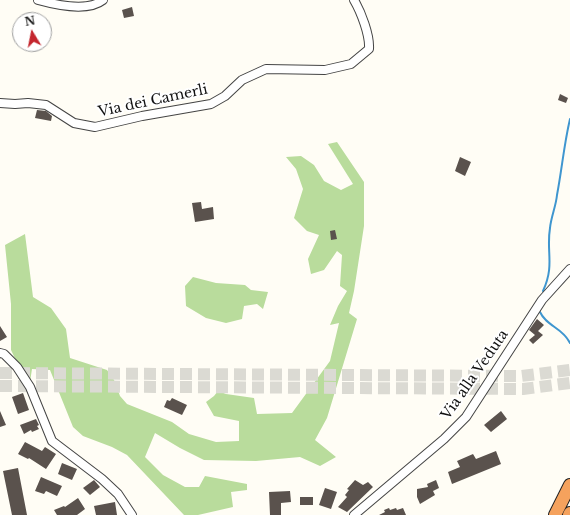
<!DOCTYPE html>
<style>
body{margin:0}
#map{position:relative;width:570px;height:515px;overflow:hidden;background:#fffdf5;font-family:"Libre Baskerville",serif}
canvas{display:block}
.north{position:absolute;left:12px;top:12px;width:40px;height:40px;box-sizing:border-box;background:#fff;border:1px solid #a0a0a0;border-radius:50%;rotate:350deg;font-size:11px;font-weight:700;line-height:16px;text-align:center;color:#111}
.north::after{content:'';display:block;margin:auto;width:14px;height:18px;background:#c4262e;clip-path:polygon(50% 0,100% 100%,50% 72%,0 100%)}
</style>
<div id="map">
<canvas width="570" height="515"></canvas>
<div class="north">N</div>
</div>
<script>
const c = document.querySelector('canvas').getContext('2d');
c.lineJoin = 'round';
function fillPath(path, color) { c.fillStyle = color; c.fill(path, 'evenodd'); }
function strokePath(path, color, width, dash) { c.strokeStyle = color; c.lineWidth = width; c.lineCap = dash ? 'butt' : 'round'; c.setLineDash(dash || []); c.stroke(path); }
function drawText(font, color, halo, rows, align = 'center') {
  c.font = font + ' "Libre Baskerville",serif'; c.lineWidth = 4; c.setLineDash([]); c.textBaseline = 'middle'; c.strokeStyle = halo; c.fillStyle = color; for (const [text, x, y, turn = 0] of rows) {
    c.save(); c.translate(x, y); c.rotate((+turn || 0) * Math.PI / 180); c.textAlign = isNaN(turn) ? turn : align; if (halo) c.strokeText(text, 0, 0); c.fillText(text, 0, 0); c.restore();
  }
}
const forest = new Path2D(`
 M337,142l27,40v44l-10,65 -5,22 8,6 -30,99 -12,22 21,17 -16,9 -20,-9 -44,4 -52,-1 -24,-12 -25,-15 -10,24 18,18 22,12h14l6,-11 42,8v6l-16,2 2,15 -35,8h-14l-57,-60 -15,-8 -29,-11 -10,-9 -23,-57 -18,-1 -3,19 -18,-38v-46l-6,-59 20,-11 8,63 18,11 15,21 4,29 37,12 7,10 6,16 7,8 45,18 17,12 27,8 23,-1v-20l-25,-5 -8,-14 8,-6 4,-5 8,3 28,4 3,16 35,-1 38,-52 9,-38 -9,2 8,-19 9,-15 -7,-5 2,-31 -5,-4 -13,19 -13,4 -3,-15 11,-24 -12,-4 -13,-13 9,-29 -7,-20 -10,-12 15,-1 13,9 10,16 17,9 12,-6 -25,-40z
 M193,277l23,6 29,2 6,5 17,2 -5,17 -6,-5 -13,2 -2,13 -16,4 -20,-5 -20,-12 -1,-20z`);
const stream = new Path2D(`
 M543,291c12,-26 3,-39 7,-63 1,-11 6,-22 7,-33 5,-26 7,-51 13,-76
 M540,312c7,15 22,15 30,31`);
const building = new Path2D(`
 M132,7l2,9 -10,2 -2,-8z
 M560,94l8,4 -2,5 -8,-3z
 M37,110l9,1 6,5 -1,5 -16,-3z
 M460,157l11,5 -6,14 -10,-5z
 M201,202l1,7 11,-2 1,12 -19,3 -3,-19z
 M335,230l2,9 -6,1 -1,-9z
 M537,319l7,6 -6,6 5,4 -10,9 -4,-4 6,-5 -6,-5z
 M0,326l7,11 -7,4z
 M23,393l6,17 -11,4 -6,-17z
 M172,398l15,7 -5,10 -18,-8 3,-7 3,1z
 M0,411l6,14 -6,2z
 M501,411l6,8 -16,13 -7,-7z
 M36,419l3,6 -2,1 2,3 -7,3 -1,-2 -7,4 -4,-9z
 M25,442l17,9 3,-4 11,7 -10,15 -17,-11 -1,1 -10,-5z
 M496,451l5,13 -49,20 -4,-12 12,-5 -3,-6 16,-7 3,5z
 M62,463l15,6 -5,11 -14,-6z
 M18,468l9,47h-15l-9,-44z
 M41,477l21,9 -5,10 -11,-5 -2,3 -9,-3z
 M94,480l6,7 -10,8 -7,-7z
 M355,480l8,5 5,-3 5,5 -26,25 -9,-5 9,-10 -2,-2 4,-5 -2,-1z
 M436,480l3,8 -6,3 2,4 -15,9 -3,-7v-8l11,-2 -1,-3z
 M325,488l12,4 -6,17 -12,-4z
 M290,491l1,11 -10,1v12h-11l-1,-23z
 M300,497h13v8h-13z
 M78,498l7,11 -8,6h-20l-3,-5 10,-4 1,1z
 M115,502l2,13h-21l-2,-9z
 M389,508l1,2 6,-2 1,2 6,-2 3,7h-27l6,-3 -1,-2z`);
const highwayTunnel = new Path2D(`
 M0,373l521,3 49,-6
 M0,386l523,3 47,-6`);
const minor = new Path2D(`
 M38,0c18,5 50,12 65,0
 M0,103l15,1 13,-1 18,2 28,18 21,4 47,-11 69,-12 14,-8 17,-16 24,-11 59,1 26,-6 18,-15c1,-14 -8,-37 -15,-49
 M0,353l4,1 13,13 13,20 22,54 50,38 16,15 14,21
 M354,515l90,-76 22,-22 76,-117 28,-31`);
const highway = new Path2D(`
 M555,515l15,-30
 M569,515l1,-2`);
const streetNames = [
 ["Via dei Camerli",153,101,-12],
 ["Via alla Veduta",475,375,-55]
];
fillPath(forest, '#b9dc9c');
strokePath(stream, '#3f96cf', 2);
fillPath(building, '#5a524d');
strokePath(highwayTunnel, '#dbdad3', 12, [12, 6]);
strokePath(minor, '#444', 10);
strokePath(highway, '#222', 14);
strokePath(minor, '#fff', 8);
strokePath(highway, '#f5a25d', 12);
drawText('14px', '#111', '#fff', streetNames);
</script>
